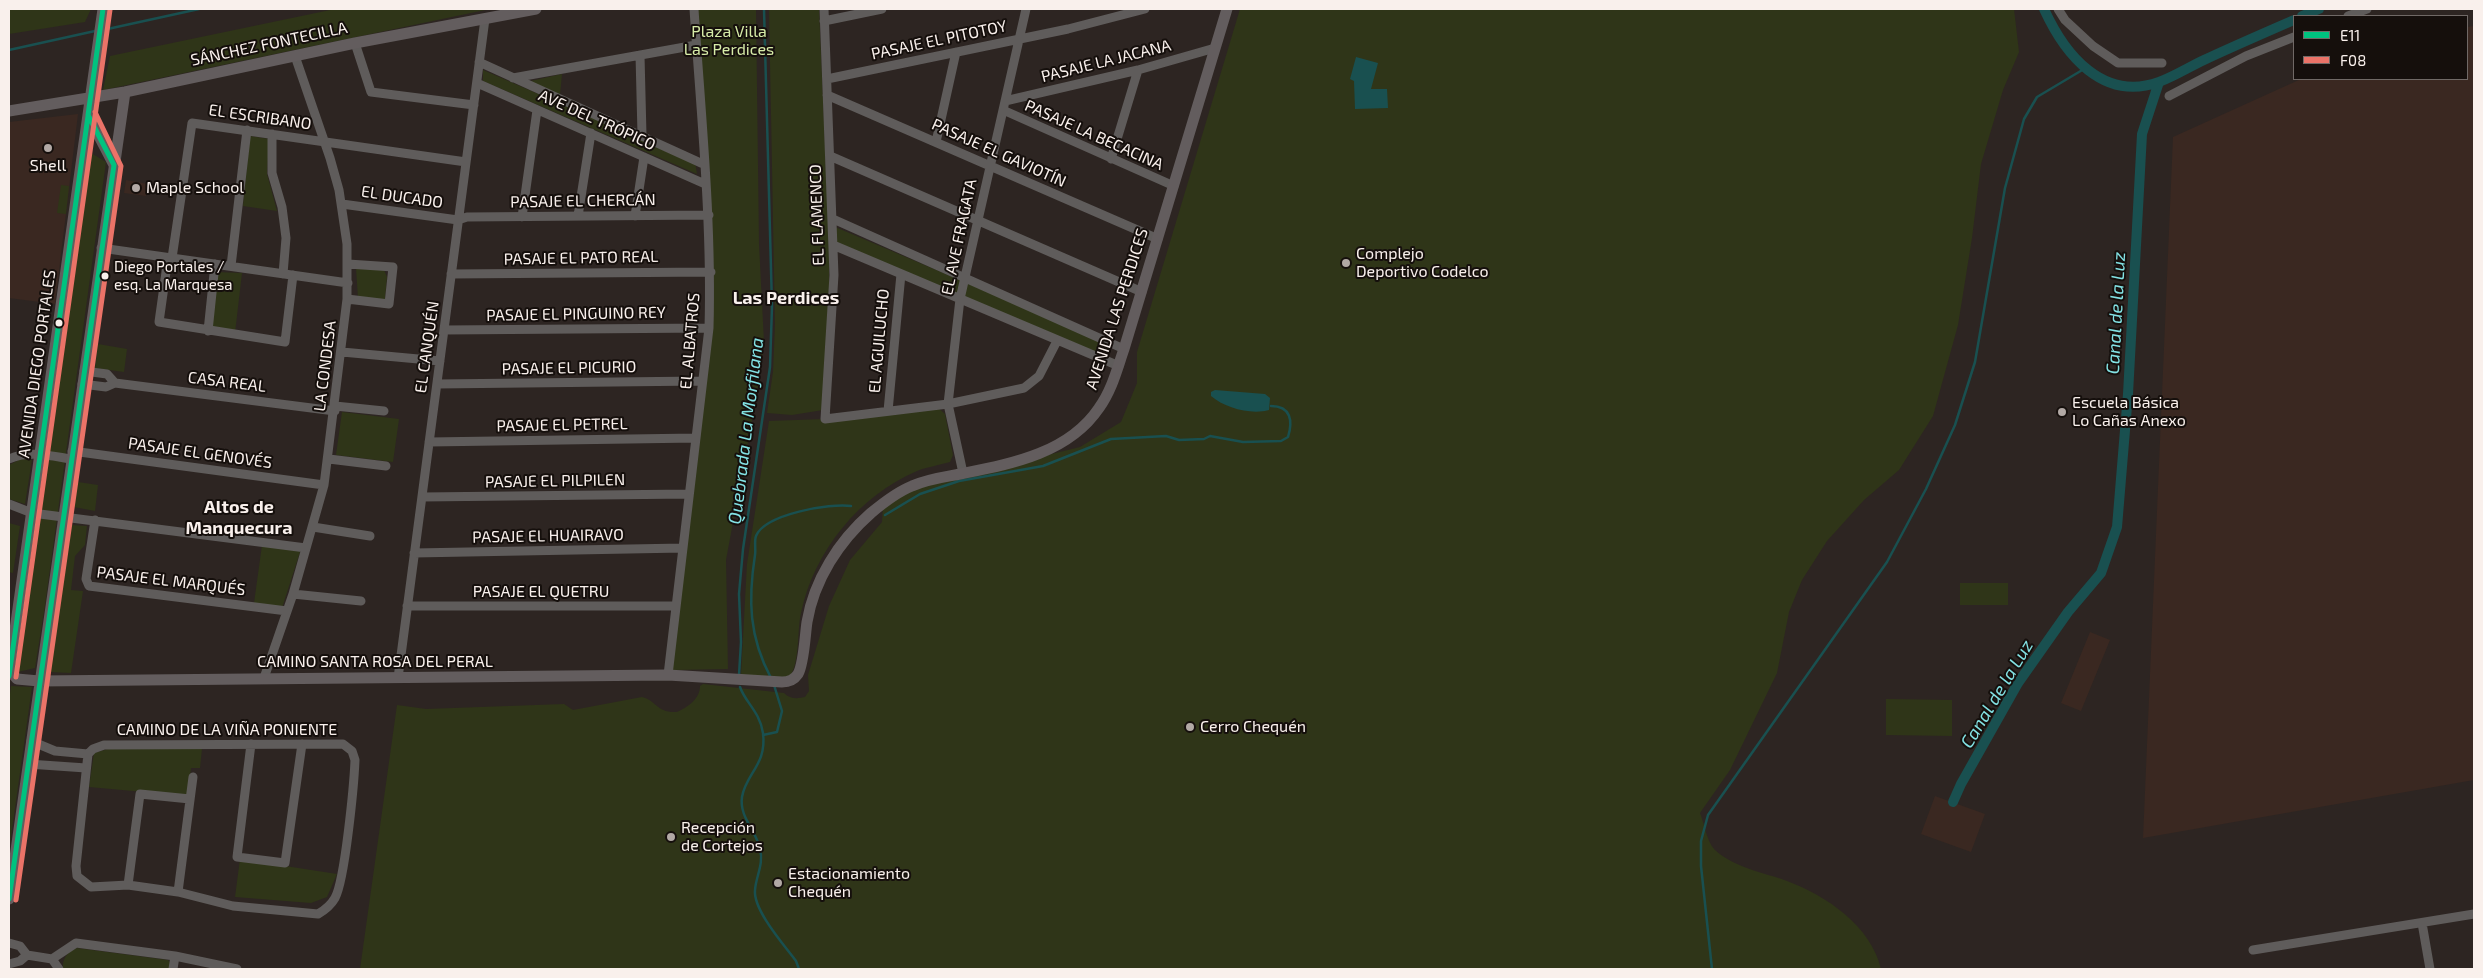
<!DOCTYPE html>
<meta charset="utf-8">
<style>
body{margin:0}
#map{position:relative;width:2483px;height:978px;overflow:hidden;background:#2d2522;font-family:"Exo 2",sans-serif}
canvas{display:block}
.frame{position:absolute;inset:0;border:10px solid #f9f0ec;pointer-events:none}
.legend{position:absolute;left:2293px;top:15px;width:175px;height:65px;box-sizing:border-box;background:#150f0c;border:1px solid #706966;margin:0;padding:6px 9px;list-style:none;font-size:15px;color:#f9f0ec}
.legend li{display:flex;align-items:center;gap:10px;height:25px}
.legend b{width:25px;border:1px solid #706966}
</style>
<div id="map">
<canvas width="2483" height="978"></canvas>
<div class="frame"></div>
<ul class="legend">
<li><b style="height:6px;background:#00c27f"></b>E11</li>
<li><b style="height:6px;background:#eb7368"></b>F08</li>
</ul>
</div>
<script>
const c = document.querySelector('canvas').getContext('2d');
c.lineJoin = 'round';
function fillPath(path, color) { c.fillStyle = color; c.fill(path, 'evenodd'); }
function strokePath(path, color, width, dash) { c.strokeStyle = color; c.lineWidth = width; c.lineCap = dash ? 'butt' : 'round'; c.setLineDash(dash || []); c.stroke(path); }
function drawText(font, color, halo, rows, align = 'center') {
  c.font = font + ' "Exo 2",sans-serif'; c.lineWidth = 4; c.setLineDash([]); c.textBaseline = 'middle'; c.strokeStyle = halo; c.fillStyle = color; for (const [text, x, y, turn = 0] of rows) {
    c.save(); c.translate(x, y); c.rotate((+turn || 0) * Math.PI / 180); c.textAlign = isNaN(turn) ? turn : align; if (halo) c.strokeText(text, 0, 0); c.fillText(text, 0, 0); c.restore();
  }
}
const built = new Path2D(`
 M2474,26v754l-331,58 30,-701 128,-58h166v-52z
 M78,114l-23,190 -46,-6v-176z
 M126,180l22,4 -2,12 -22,-3z
 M2090,632l20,8 -29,71 -20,-8z
 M1935,796l50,18 -14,38 -50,-18z`);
const green = new Path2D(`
 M9,9h82l-6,13 -76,12z
 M335,9h155l-387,81 7,-34z
 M698,9h58l3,235 5,98 -5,41 -33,177 2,109 -56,1 39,-328 3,-56z
 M769,9h50l10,228v54l-6,119 -31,5 -25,-2 6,-41 2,-47z
 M1240,9h774l5,43 -16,38 -22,74 -9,74 -14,87 -25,91 -34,54 -35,30 -37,41 -25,39 -13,32 -12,61 -47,97 -30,43c4,10 7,28 14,36 20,19 49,23 73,32 40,15 84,45 94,88h-1521l37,-264 29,4 138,-5 9,6 69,-13c14,3 14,16 35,15 11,-5 23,-13 23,-26l3,-2 81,9c6,6 13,6 21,4l4,-6 -1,-16 21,-69 21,-46 32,-38 1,-17 32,-17 165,-41 41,-25 16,-39v-31z
 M483,70l212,92 2,12 -214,-93z
 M562,74l-2,21 -34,-13z
 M250,136l19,3 -2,35 10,37 -34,-5z
 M91,153l15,9 -61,443 -10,63 -17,4z
 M61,185l8,1 -3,28 -9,-1z
 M833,226l279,119 -5,15 -272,-117z
 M356,268l28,2 3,7 -2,22 -3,2 -24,-3z
 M216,272l26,1 -7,60 -25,-3z
 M98,344l29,5 -3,23 -29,-4z
 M937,407l8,7 8,41 -3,7c-10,3 -23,5 -33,9 -58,25 -103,80 -116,142 -4,17 -1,49 -11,63l-7,2 -42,-3 6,-111 22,-143 56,-2z
 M342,412l57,7 -6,43 -57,-7z
 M21,459l11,1 -7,44 -16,-5v-34z
 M78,482l20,3 -3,26 -21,-4z
 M9,523l11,3 -7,47 -4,-1z
 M72,525l15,1 -2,19 -10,11 -4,34 12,1 -12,82 -21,-1z
 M262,545l39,4 -19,59 -28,-5z
 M1960,583h48v22h-48z
 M11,686l21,1 -23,164v-150z
 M1886,699l66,1v36l-66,-1z
 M108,749h94l-2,19h-9l-3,28 -99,-9 5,-34z
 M240,859l97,15 -10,23 -16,6 -76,-6z
 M77,948l91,12 3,3 -1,6h-107c-1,-10 4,-17 14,-21z`);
const water = new Path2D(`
 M1356,57l22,6 -7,26h16l1,19 -33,1 -1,-28 -4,-2z
 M1215,390l50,4 5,4 -1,12c-18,5 -44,-2 -58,-14v-4z`);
const stream = new Path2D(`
 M103,30l96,-21
 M9,50l86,-19
 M885,515l35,-21 39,-13 84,-15 68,-27 55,-3 13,4 25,-1 6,-3 33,6 38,-1 7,-4c5,-16 3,-31 -17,-31
 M739,675l2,-33 -2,-48 4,-45 27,-182 2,-61 -8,-297
 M771,678c-22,-41 -23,-78 -16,-123 1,-5 -1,-14 1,-19 9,-22 74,-33 95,-30
 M740,687c5,15 20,25 23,46 4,32 -17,40 -21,64 -3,20 14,33 18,52 4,15 -4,27 -5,41 -2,20 29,55 41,71l3,8
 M763,735l14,-3 5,-21 -8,-26
 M1712,969l-11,-103v-25l7,-26 179,-253 39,-73 29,-64 20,-63 30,-174 19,-69 13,-22 47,-28`);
const canal = new Path2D(`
 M2044,9c21,46 59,93 115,73 16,-6 30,-15 45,-22 30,-14 60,-27 90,-40
 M2302,16l17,-7
 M1953,802l8,-18 57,-101 50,-71 33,-39 16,-46 11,-133 14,-260 17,-52`);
const street = new Path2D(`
 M824,9l10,266 -9,144 123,-15 76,-16 15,-12 18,-35
 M2058,9l7,11 28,26 25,17h44
 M2348,16l19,-7
 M824,21l58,-12
 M355,43l16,49 103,13
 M640,55l2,80
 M479,62l224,102
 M513,78l183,-33
 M827,79l241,-50 77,-20
 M477,83l228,101
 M827,95l331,144
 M2169,96l77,-40 48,-19
 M1005,101l133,-31 77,-22
 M1003,110l171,76
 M272,134v39l10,34 4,31 -3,36
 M936,142l20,-90
 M830,156l312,136
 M1111,159l27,-89
 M342,204l116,16 9,-3 242,-2
 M578,216l13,-83
 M635,216l9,-59
 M522,217l15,-107
 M833,219l291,130
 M833,245l286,121
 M101,248l247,35
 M168,258l-9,64 126,20 8,-67
 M172,258l20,-135 274,39
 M231,266l16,-136
 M451,274l260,-2
 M347,299l42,5 4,-37 -45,-3
 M444,330l265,-2
 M208,331l7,-67
 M342,352l98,9
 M84,371l23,3 8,9
 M82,384l24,3 9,-4 220,28
 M437,384l265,-3
 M335,406l49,5
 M888,411l13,-137
 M429,442l267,-4
 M72,451l252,34
 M9,459c19,-9 42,-3 62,0
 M329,459l57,7
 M963,473l-15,-69 12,-105 66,-290
 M422,497l267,-3
 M9,504l23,9 274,35
 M95,520l-9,59 3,7 198,25
 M313,527l57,9
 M414,553l269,-5
 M293,594l68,7
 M407,606h269
 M668,675l41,-347c3,-107 -8,-213 -15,-319
 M264,678l29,-84 31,-109 23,-186v-55l-8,-54 -9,-32 -35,-102
 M398,678l87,-659
 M31,741l24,10 33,3
 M251,744l-14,113 48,6 17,-119
 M343,744l9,7 3,9c-1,24 -10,120 -20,138 -4,7 -10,12 -17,16l-85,-8 -55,-14 -50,-7 -37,2 -14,-11 -1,-10 12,-112 5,-5 11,-4z
 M28,764l58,4
 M128,885l12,-91 50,5
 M178,892l15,-115
 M2422,923l8,46
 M9,943l11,3 7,9 25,4
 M2253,950l221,-36
 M52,959l24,-16 99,13 62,13
 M52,959l7,10
 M9,964l11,-3 7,-6
 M173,969l2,-13`);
const secondary = new Path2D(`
 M9,111l116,-19 230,-49 181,-34
 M88,115l26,50
 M10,665l2,8 5,6 22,2 629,-6 114,7c6,0 12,-2 16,-8 6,-10 7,-39 9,-52 7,-42 32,-81 64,-109 12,-10 26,-21 41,-27 15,-7 32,-9 48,-12 50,-10 108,-20 139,-66 13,-18 18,-39 25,-59l103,-340
 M9,672l94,-663
 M9,899l116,-807`);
const bus1 = new Path2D(`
 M9,676l80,-567
 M9,899l105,-734 -26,-50 15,-106`);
const bus2 = new Path2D(`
 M16,677l94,-667
 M16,900l105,-734 -26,-54`);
const markers = [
 [48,148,5,"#b2a9a5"],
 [136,188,5,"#b2a9a5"],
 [1346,263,5,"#b2a9a5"],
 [105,276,4.5,"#f9f0ec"],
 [59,323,4.5,"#f9f0ec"],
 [2062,412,5,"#b2a9a5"],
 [1190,727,5,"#b2a9a5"],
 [671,837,5,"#b2a9a5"],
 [778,883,5,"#b2a9a5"]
];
const busNames = [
 ["Diego Portales /",114,267],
 ["esq. La Marquesa",114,285]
];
const parkNames = [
 ["Plaza Villa",729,32],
 ["Las Perdices",729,50]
];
const streetNames = [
 ["PASAJE EL PITOTOY",939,40,-12],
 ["SÁNCHEZ FONTECILLA",269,44,-12],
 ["PASAJE LA JACANA",1106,61,-14],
 ["EL ESCRIBANO",260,117,8],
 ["AVE DEL TRÓPICO",597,120,24],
 ["PASAJE LA BECACINA",1094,135,24],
 ["PASAJE EL GAVIOTÍN",999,153,24],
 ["EL DUCADO",402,197,8],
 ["PASAJE EL CHERCÁN",583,201,-1],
 ["EL FLAMENCO",817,215,-92],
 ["EL AVE FRAGATA",959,237,-78],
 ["PASAJE EL PATO REAL",581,258,-1],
 ["AVENIDA LAS PERDICES",1117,309,-72],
 ["PASAJE EL PINGUINO REY",576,314,-1],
 ["EL ALBATROS",690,341,-85],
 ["EL AGUILUCHO",879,341,-85],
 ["EL CANQUÉN",427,347,-82],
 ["AVENIDA DIEGO PORTALES",37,364,-82],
 ["LA CONDESA",325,366,-83],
 ["PASAJE EL PICURIO",569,368,-1],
 ["CASA REAL",227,382,7],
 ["PASAJE EL PETREL",562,425,-1],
 ["PASAJE EL GENOVÉS",200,453,8],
 ["PASAJE EL PILPILEN",555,481,-1],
 ["PASAJE EL HUAIRAVO",548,536,-1],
 ["PASAJE EL MARQUÉS",171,581,7],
 ["PASAJE EL QUETRU",541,592],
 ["CAMINO SANTA ROSA DEL PERAL",375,662],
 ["CAMINO DE LA VIÑA PONIENTE",227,730]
];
const poiNames = [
 ["Shell",48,166,"center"],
 ["Maple School",146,188],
 ["Complejo",1356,254],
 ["Deportivo Codelco",1356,272],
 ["Escuela Básica",2072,403],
 ["Lo Cañas Anexo",2072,421],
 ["Cerro Chequén",1200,727],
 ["Recepción",681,828],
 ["de Cortejos",681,846],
 ["Estacionamiento",788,874],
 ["Chequén",788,892]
];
const neighbourhoodNames = [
 ["Las Perdices",786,298],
 ["Altos de",239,507],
 ["Manquecura",239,528]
];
const waterNames = [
 ["Canal de la Luz",2116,313,-87],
 ["Quebrada La Morfilana",746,431,-83],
 ["Canal de la Luz",1997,694,-59]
];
fillPath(built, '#3a2821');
fillPath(green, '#2f3518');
fillPath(water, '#195050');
strokePath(stream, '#195050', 2.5);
strokePath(canal, '#195050', 10);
strokePath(street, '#5f5c5b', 9);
strokePath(secondary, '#635d5e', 11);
strokePath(bus1, '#00c27f', 5);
strokePath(bus2, '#eb7368', 5);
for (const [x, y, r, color] of markers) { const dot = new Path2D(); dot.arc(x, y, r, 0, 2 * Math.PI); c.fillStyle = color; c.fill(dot); strokePath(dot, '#150f0c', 2); }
drawText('15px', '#f9f0ec', '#150f0c', busNames, 'left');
drawText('16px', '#d7eca8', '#150f0c', parkNames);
drawText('16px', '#f9f0ec', '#150f0c', streetNames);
drawText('16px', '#f9f0ec', '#150f0c', poiNames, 'left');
drawText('bold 18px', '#f9f0ec', '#150f0c', neighbourhoodNames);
drawText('italic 18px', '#83e2e4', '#150f0c', waterNames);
</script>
